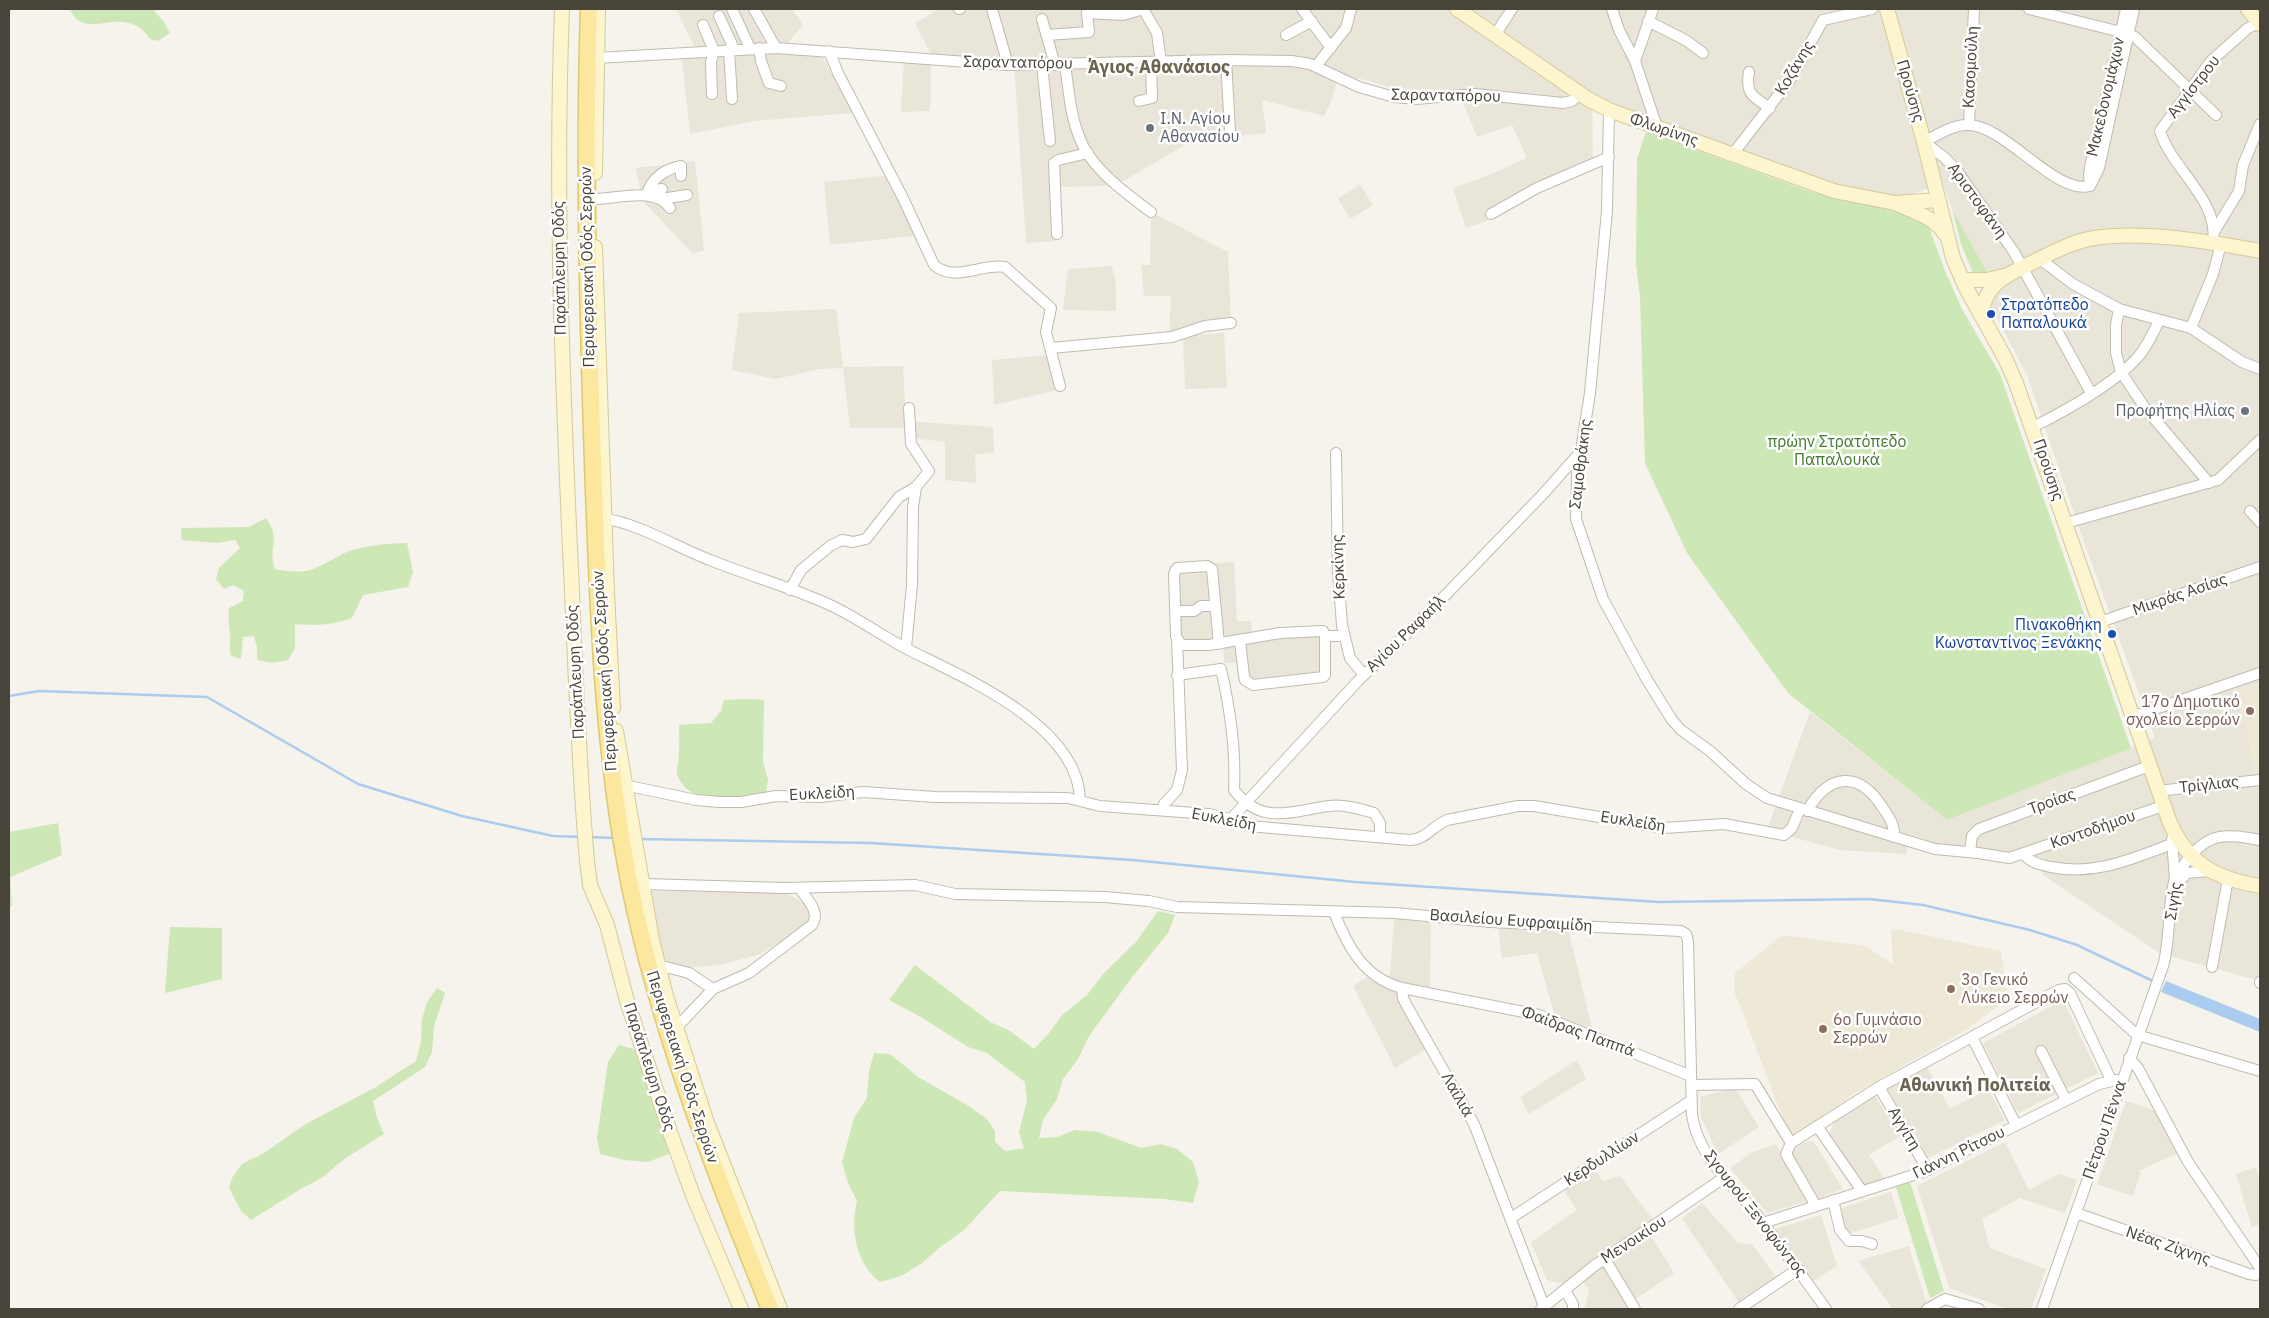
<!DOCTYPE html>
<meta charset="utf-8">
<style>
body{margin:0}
#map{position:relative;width:2269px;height:1318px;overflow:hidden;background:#f5f3eb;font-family:"IBM Plex Sans",sans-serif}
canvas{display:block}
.frame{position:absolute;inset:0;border:10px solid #494439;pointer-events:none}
</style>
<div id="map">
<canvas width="2269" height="1318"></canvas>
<div class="frame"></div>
</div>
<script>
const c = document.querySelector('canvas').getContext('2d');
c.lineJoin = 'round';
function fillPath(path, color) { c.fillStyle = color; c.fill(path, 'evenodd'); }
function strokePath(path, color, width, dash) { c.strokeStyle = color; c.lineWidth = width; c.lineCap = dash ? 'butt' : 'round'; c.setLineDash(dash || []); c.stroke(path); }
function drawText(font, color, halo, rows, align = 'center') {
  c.font = font + ' "IBM Plex Sans",sans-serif'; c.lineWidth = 5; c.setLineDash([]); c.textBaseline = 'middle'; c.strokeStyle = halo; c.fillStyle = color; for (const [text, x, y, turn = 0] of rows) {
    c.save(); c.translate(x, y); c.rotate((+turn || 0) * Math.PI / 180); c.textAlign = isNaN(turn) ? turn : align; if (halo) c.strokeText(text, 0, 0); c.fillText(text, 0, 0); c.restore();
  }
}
const residential = new Path2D(`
 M676,9h116l11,16 -16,19 -93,2z
 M940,9h1320v972l-101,-28 -116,-78 3,-14 -11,-2 -5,-12 -17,6 -78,-10 -25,-9 -4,20 -66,-4 -73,-20 43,-118 137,108 208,-82 -71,-196 -57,-167 -36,-68 2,-14 13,-8 -7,-14 -11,3 -36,-65 -9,-25 -45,14 -63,-13 -224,-81 -19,-12 1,71 -99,48 -7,10 -21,7 -13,-40 36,-13 38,-17 -15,-33 -35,12 -19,-47h-58l-39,-11 -23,-1 -8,26 -6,12 -62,-16 4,33 -74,8 -67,39 -20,6 -53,1 3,54 -29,2 -12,-181 -82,-6 -17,-33z
 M745,54h76l32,59 -99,8 -64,13 -8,-76z
 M904,62l27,2 -1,47 -29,1z
 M695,161l9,89 -11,4 -51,-54 -6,-32z
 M892,175l29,60 -91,10 -6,-63z
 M1360,185l13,20 -23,14 -12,-21z
 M1151,212l77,40 3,71 -62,14 2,-41h-27l-3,-31h9z
 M1112,266l4,19v26l-53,-1 5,-41z
 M836,309l7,58 60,-1 3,55 87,6 1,26 -19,1 1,29 -31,-3v-38l-31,-4 -1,-10h-63l-7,-60 -23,1 -44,10 -44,-9 7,-57z
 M1224,333l3,55 -42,1 -2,-53z
 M1049,355l8,35 -63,15 -2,-45z
 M1234,562l3,59h14l1,20 23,-5 48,-3 2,38 -75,8 -3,-3 -3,-13h-20l-1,-23 -50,3 -4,-77z
 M772,890l14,2 20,13 7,12 -5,8 -48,29 -39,11 -42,3 -17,-9 -10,-68z
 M1394,918l37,3 -1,68 -31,-5 32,62 -36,22 -42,-82 14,-9 12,6 11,-9z
 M1498,928l71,4 24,100 -38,-15 -18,-64 -35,5z
 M2063,1000l35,73 -80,40 -35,-70z
 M1577,1060l9,19 -57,35 -9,-17z
 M1927,1066l23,43 38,-20 17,31 -77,38 -42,-71z
 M1735,1088l24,39 -41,27 -17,-37 -1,-20z
 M1873,1093l27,43 -31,19 16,24 -23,6 -34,-49 8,-18z
 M2126,1101l28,9 24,43 -39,18 1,3 -7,22 -36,-12z
 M1810,1141l4,1 29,47 -27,10 -26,-45 10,-10z
 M2005,1142l24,48 30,-16 18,6 -12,33 -45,-15 -38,21 8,29 56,21 -15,40h-23l-59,-21 -32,-102z
 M1776,1144l32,57 -41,12 -37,-45 21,-15z
 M2256,1167l4,16v41l-8,4 -16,-54z
 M1595,1169l8,12 17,-5 33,44 -8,6 29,47 -46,31 3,5h-46l4,-19 -12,-16 -14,10 -16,-4 -16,-38 46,-32 -13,-19z
 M1891,1192l8,26 -52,16 -8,-25z
 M1702,1203l36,40 14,1 25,34 -38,25 -57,-85z
 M1821,1215l16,51 -24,15 -38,-52z
 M1909,1246l16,53 5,10h-37l-35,-48z`);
const education = new Path2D(`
 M2260,682v90l-8,1 -4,-42 -16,-40z
 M1896,929l105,22 7,48 -44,32 -110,63 -63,45 -57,-148 1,-18 47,-38 84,11 27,19 -2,-35z`);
const green = new Path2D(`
 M70,9h85l-1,2 10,11 6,11 -12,8 -8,-2c-26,-39 -65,6 -80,-30z
 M1646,132l168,61 80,18 24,8 11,8 16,44 17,38 38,65 131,374 -184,72 -159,-127 -101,-140 -42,-90 -5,-167 -4,-32 1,-105z
 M1952,209l36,65 -15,-1 -12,-29z
 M266,518c16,22 1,30 9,51 12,2 26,5 38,0 15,-5 27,-16 43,-20 17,-4 34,-6 51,-6l6,29 -5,15 -45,8 -11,23c-20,7 -35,8 -57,6v24l-7,12 -16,3 -15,-3v-13l-3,-11 -11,1 -2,22 -10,-3c-2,-9 0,-16 -1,-24 -1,-9 -2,-15 -1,-24l14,-7 1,-10 -11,-6 -9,4 -8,-10 3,-11 21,-20 -5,-8 -18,3 -35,-3 -1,-12 68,-1z
 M748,699l16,1 -1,62 5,18 -2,13c-27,5 -77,16 -89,-19 -1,-3 0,-7 1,-11 2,-13 1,-26 1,-38l32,-2 10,-12 3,-11z
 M58,823l4,32 -52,22 2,29h-3v-74z
 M1158,911l17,4 -7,18 -35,43 -44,60 -11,23 -15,20 -6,20 -14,21 -4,18 18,-1 18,-7 23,2 43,16 20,-4 16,5 16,13 6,20 -6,21 -29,-4 -164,-8 -36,39 -25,18 -17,15 -21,13 -21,6c-24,-18 -30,-54 -23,-81l-9,-18 -6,-21 12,-44 13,-20 2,-27 5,-18 16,1 28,23 49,28 20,14 8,12v11l10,9 19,-3 -5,-16 8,-32 -2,-18 -38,-29 -19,-6 -47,-30 -32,-17 26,-35 75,57 20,9 24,18 15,-16 13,-18 25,-20 17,-22 32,-31z
 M170,927l52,1v51l-57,14z
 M437,988l8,5 -11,33 -2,26 -7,15 -52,34 4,17 7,16 -40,25 -21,18 -24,13 -48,30 -10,-9 -12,-23 3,-10 10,-14 22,-11 40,-28 72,-38 40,-26 5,-19 1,-23 5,-17z
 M619,1045l18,5 8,18 12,48 14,37 -23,9 -24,-2 -24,-6 -3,-16 11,-76z
 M1910,1182l34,109 -14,7 -34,-111z`);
const water = new Path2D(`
 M2166,981l94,38v13l-99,-40z`);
const stream = new Path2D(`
 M9,696l30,-5 168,6 151,87 104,32 91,20 28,1
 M589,837l27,1
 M639,839l232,4 262,17 222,22 304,20 210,-3 54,6 107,25 47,15 78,37`);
const street = new Path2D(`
 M732,9l18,39
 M754,9l22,39
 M959,9h1
 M992,9l16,56
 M1302,9l29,39
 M1612,9l7,21 16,31 22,66
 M2029,9l92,23 14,5 81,78
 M719,16l15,33
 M1042,19l13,46
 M1648,21l39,20 16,12
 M703,25l11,26 -3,11 1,32
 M1047,35l42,-3 -2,-19 36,2 20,-6 14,24 4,29
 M1286,35l26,-14
 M1495,35l17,-26
 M759,48l2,13 8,22 12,3
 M729,49l3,50
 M829,51l9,22 65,125 31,67c21,18 47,-2 71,2l46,41 -5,24 14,54
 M596,58l180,-10 232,17 218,-5 66,1 18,3 49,23 35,10 22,2 59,-5 88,9 9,-2 8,-8
 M1226,60l4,71
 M1635,61l18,-52
 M1042,65l8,76
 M1065,65c4,25 5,52 16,76 11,28 47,54 70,71
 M1316,66l30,-38 5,-19
 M1749,72c-4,22 4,25 21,36
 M1139,101l13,-3 -1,-36
 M1609,110l-2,101 -17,182 -13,83 -1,43 27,80 43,79 26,42 9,10 29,21 36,33 21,14 168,51 43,4 31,5 154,-52
 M1969,125l5,-116
 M1732,155l58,-75 33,-60 49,-11
 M2090,186c-36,9 -85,-62 -123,-61 -15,0 -30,10 -43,17l21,16 13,14 56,80 77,141
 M2090,186l9,-18 35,-159
 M2090,186l-1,-12 3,-16 34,-149
 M648,191l14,-2
 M647,194c4,-16 19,-25 34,-28v10
 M595,199c22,0 61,-13 75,9
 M661,199l26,-4
 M1491,214l46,-26 72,-31
 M2214,232l25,-41 4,-26 17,-41
 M1057,234l-3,-71 4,-3 30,-7
 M2213,243c7,-43 -41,-73 -53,-112l51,-70 37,-33 12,-5
 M2221,244l-8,30 -22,54 51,34 18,7
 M2040,259l33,25 46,25 -3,16v28l5,19 24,36 64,75
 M2119,309l72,19
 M1051,348l121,-11 33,-11 26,-3
 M2033,427c32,-16 81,-43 105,-70 9,-10 15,-24 21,-36
 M1336,453l2,119 4,53 8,33 14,17
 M2250,511l10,11
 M604,519c32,3 74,29 106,41 39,16 81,27 120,45 28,13 52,31 79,45 56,28 170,76 171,150
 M2066,523l152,-43 42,-40
 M790,590l11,-20 29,-24 12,-6 11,2 13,-3 33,-42 17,-10 13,-16 -18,-27 -2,-36
 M1175,611h19l7,-5h14
 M2100,622l160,-55
 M1240,641l4,35 1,4 8,5 70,-8 2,-2v-39
 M1219,644l-7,-75 -5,-3 -30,2 -3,6 2,62 5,9h28l71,-12 43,-2 2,5h19
 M906,648l6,-63 1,-78 3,-20
 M1177,675l44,-6c9,39 15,81 13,121 28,36 56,21 95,16 15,-2 31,3 45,7l6,10v14
 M2132,717l128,-44
 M624,785l72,15 24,2h21l35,-6 44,1 43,-5 72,5 133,1 32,8 109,8 22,5 18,7 161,14c15,0 24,-15 37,-20l71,-14h16l130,22 60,-4 60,11 8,-7 8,-19
 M2157,791l103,-11
 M1162,810l2,-6 13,-14 5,-20 -5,-131
 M1807,811c22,-38 52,-41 76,-3 6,9 12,17 11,29
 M1231,819l126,-137 80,-78 108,-112 37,-42
 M2172,839l3,41
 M1970,852l2,-16 7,-7 170,-63
 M2024,854c6,9 17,11 27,13 45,9 80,-8 121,-23
 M2178,883l9,-10 22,-2
 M644,884l140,4 131,-3 40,9 150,3 44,4 28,6 218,6 96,9 190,9 5,3 2,7 4,174c6,42 41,69 66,101 23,31 46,62 68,93
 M1334,912c13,34 30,66 68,76l137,27 152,61
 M658,965l31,8 24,16
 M2212,967l16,-88
 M2074,978l63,57 123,36
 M2260,983v-1
 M1402,988l1,10 4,8 67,118 70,182
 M676,1028l37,-39 36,-16 63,-48c9,-13 -5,-26 -13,-37
 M1972,1037l44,88
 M2041,1051l25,49
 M2129,1058l9,10 50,94 72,106
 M1692,1085l63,-1 36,59
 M1879,1087l49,83
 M1817,1126l45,65
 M1833,1200l7,30 9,11h13l10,3
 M1816,1206l-30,-52 5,-11 88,-56 180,-97 6,-1 5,4 41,87
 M2076,1213l173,61 7,1 4,-2
 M1511,1218l181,-118
 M1763,1223l160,-51 176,-88 18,-4
 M1605,1259l30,50
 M1565,1290l8,14v5
 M1541,1309l53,-43 131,-89
 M1739,1309l59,-40
 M1927,1309l18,-10 34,10
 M2042,1309l121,-343c8,-28 4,-57 11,-84 2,-7 8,-14 12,-20 22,-31 41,-28 74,-22`);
const secondary = new Path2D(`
 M562,9c-7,180 0,360 8,540 5,104 8,208 17,312l3,24 17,40 20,76 44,134 23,63 47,111
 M1457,9l131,90 21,11 225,81 61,12 43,-3
 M1887,9l37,133 29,116 12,28 40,72 11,25 154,440c19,42 47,56 90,63
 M2248,9l12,15
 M595,173l3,-164
 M1899,205c17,7 36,13 46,29
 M595,247l12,346 6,115
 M1962,280h26l15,-4
 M1981,315c4,-29 21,-38 46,-50 21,-10 43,-23 67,-27 49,-8 117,4 166,13
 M616,731l36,209 14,56 40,124 74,189`);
const primary = new Path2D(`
 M589,9c-5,151 -1,302 4,453 5,142 9,284 37,424 30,146 84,285 140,423`);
const markers = [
 [1150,128,5,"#6b7280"],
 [1991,314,5,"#1a4fb4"],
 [2245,411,5,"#6b7280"],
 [2112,634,5,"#1a4fb4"],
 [2250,711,5,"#8d6e63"],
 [1951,989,5,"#8d6e63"],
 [1823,1029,5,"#8d6e63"]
];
const streetNames = [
 ["Σαρανταπόρου",1018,63,1],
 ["Κασομούλη",1971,67,-87],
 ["Κοζάνης",1795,68,-59],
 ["Αγγίστρου",2194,87,-52],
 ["Προύσης",1910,91,74],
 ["Σαρανταπόρου",1446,96,1],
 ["Μακεδονομάχων",2106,97,-77],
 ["Φλωρίνης",1664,130,19],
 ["Αριστοφάνη",1977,201,54],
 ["Περιφερειακή Οδός Σερρών",588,267,-91],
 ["Παράπλευρη Οδός",560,268,-91],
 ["Σαμοθράκης",1581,464,-83],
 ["Προύσης",2048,470,71],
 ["Κερκίνης",1339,567,-92],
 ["Μικράς Ασίας",2180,595,-19],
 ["Αγίου Ραφαήλ",1406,634,-44],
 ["Περιφερειακή Οδός Σερρών",605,671,-94],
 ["Παράπλευρη Οδός",576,672,-93],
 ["Τρίγλιας",2209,785,-6],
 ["Ευκλείδη",822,794,-3],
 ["Τροίας",2052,802,-20],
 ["Ευκλείδη",1224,820,11],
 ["Ευκλείδη",1633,822,9],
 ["Κοντοδήμου",2093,830,-19],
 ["Σιγής",2174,901,-81],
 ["Βασιλείου Ευφραιμίδη",1511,921,4],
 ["Φαίδρας Παππά",1578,1032,20],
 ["Παράπλευρη Οδός",649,1067,72],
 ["Περιφερειακή Οδός Σερρών",682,1067,72],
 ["Λαϊλιά",1457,1095,60],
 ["Αγγίτη",1904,1129,59],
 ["Πέτρου Πέννα",2105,1130,-71],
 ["Γιάννη Ρίτσου",1959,1153,-26],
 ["Κερδυλλίων",1602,1159,-33],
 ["Σγουρού Ξενοφώντος",1755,1214,52],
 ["Μενοικίου",1634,1240,-33],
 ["Νέας Ζίχνης",2168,1246,19]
];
const worshipNames = [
 ["Ι.Ν. Αγίου",1160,119],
 ["Αθανασίου",1160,137],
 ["Προφήτης Ηλίας",2235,411,"right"]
];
const transitNames = [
 ["Στρατόπεδο",2001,305],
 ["Παπαλουκά",2001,323],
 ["Πινακοθήκη",2102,625,"right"],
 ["Κωνσταντίνος Ξενάκης",2102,643,"right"]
];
const parkNames = [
 ["πρώην Στρατόπεδο",1837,442],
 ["Παπαλουκά",1837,460]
];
const educationNames = [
 ["17ο Δημοτικό",2240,702,"right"],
 ["σχολείο Σερρών",2240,720,"right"],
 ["3ο Γενικό",1961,980],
 ["Λύκειο Σερρών",1961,998],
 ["6ο Γυμνάσιο",1833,1020],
 ["Σερρών",1833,1038]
];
const neighbourhoodNames = [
 ["Άγιος Αθανάσιος",1159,68],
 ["Αθωνική Πολιτεία",1975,1086]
];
fillPath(residential, '#e9e5d9');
fillPath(education, '#ede9d6');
fillPath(green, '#cde7b6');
fillPath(water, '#aacdef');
strokePath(stream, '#aacdef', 2.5);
strokePath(street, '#c0bbae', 12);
strokePath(secondary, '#d3c99c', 16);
strokePath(primary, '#e0c86e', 19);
strokePath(street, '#fff', 10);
strokePath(secondary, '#fdf5cd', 14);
strokePath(primary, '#fbe89e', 16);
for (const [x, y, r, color] of markers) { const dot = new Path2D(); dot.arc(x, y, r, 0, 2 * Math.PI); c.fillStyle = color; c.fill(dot); strokePath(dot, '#fff', 2); }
drawText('16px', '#494439', '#fff', streetNames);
drawText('16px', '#5b616d', '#fff', worshipNames, 'left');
drawText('16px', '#164399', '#fff', transitNames, 'left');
drawText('16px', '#437a2d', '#fff', parkNames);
drawText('16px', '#785e54', '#fff', educationNames, 'left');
drawText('bold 18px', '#6c6350', '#fff', neighbourhoodNames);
</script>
